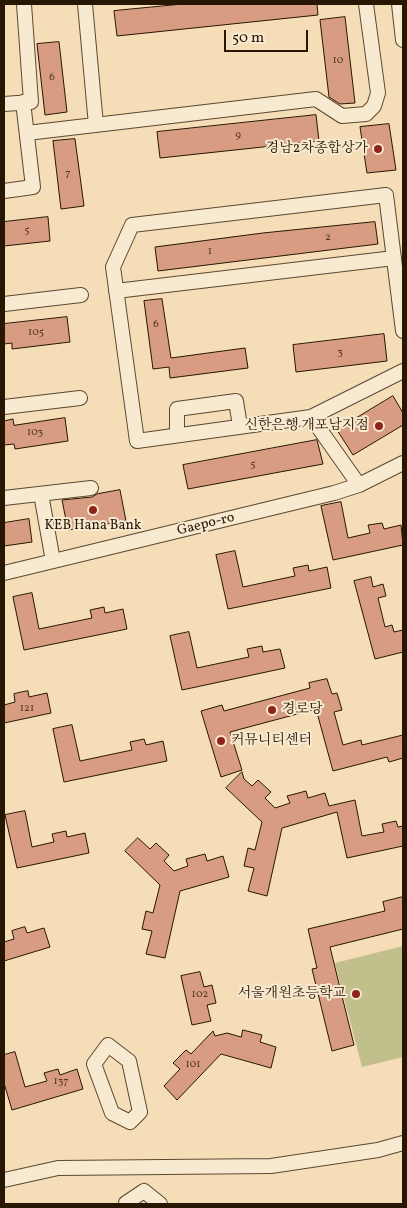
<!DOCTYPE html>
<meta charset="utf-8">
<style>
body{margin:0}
#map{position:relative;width:407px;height:1208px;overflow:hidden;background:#f5ddb8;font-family:Vollkorn,serif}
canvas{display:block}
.frame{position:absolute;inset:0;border:5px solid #271602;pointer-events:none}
.scale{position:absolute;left:224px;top:30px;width:84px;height:22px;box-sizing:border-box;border:2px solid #271602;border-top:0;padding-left:6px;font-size:15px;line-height:18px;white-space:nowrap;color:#271602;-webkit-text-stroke:4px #f8e9d1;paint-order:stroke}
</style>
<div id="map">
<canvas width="407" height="1208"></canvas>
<div class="frame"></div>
<div class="scale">50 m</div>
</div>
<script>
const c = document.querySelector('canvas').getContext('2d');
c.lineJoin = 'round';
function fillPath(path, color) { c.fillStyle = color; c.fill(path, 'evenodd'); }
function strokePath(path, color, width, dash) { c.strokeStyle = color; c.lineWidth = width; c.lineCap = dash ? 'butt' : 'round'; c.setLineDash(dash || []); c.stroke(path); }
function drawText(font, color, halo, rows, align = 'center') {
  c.font = font + ' Vollkorn,"Noto Serif KR",serif'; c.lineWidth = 4; c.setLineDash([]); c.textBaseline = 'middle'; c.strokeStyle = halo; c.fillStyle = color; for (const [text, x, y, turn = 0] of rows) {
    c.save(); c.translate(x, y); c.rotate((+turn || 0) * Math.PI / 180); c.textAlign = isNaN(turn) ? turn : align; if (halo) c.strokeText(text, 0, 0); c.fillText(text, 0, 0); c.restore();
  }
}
const green = new Path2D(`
 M403,946v111l-41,10 -27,-104z`);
const building = new Path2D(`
 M183,4h134l1,11 -201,21 -3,-25z
 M345,17l10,86 -15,1 -11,-7 -9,-77z
 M59,42l8,70 -22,3 -8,-71z
 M316,115l3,26 -159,17 -3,-26z
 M389,124l7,46 -29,3 -7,-46z
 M75,139l9,67 -23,3 -8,-68z
 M48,217l2,24 -46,5v-24z
 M375,222l3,22 -220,27 -3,-24 108,-14z
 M162,299l9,59 74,-10 3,20 -78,10 -1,-11 -16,2 -9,-68z
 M67,317l3,25 -58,7v-6l-8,1v-20z
 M384,334l3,27 -91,11 -3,-27z
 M393,396l10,17v12l-50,30 -16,-25z
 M65,418l3,23 -53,8 -1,-5 -10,1v-24l9,-2 1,6z
 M317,440l6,24 -135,25 -5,-24z
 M120,490l6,31 -58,9 -6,-30 30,-3 5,-3z
 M341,502l7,36 22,-5 -2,-8 14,-2 2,6 17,-4 2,20 -70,15 -12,-54z
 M29,519l3,23 -28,4v-23z
 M235,551l8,36 52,-11 -2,-8 15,-3 1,6 18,-4 4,21 -103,21 -12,-54z
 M371,577l2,10 10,-3 3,12 -8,2 7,29 7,-2 2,7 9,-2v22l-28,7 -21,-78z
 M32,593l7,36 53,-11 -2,-8 14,-3 1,6 18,-4 4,20 -103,21 -11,-53z
 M189,632l8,36 52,-11 -2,-8 15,-3 1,6 17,-3 5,19 -103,22 -12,-54z
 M327,679l5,15 5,-1 5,17 -8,2 9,33 18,-5 1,5 41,-10v23l-14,4 -2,-5 -54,14 -17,-62 -86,23 12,38 -21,7 -20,-66 21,-6 2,6 86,-23 -1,-5z
 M28,691l1,6 18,-4 4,20 -47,10v-18l11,-3 -1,-8z
 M72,725l8,36 52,-11 -2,-8 14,-3 2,6 17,-4 4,20 -103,21 -11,-53z
 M242,772l2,7 8,7 6,-6 13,12 -6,6 10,10 15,-5 -3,-7 19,-5 2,7 17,-5 4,13 26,-6 7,36 22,-4 -2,-8 14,-3 2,6 5,-1v20l-56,12 -10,-46 -55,16 -15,68 -19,-5 6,-23 -10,-2 4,-18 7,2 7,-28 -36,-34z
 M25,811l7,36 22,-5 -2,-8 14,-3 1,6 18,-4 4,20 -72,15 -12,-53z
 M138,838l12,11 6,-6 13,12 -5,6 10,10 14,-5 -2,-7 19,-5 2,7 16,-5 6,21 -49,14 -15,67 -19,-4 6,-23 -10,-2 4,-18 7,2 7,-28 -35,-34z
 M403,897v32l-73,18 24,98 -22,6 -20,-82 5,-1 -9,-39 77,-18 -2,-9z
 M25,927l2,6 17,-5 6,19 -46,14v-19l10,-3 -2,-8z
 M200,972l4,15 8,-2 4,18 -9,2 4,16 -19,4 -11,-49z
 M243,1030l19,5 -2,7 16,5 -5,21 -50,-14 -44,46 -13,-14 16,-17 -7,-6 13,-13 5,4 22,-23 2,5 12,-3 14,4z
 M15,1052l10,35 22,-6 -3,-8 14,-4 2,6 17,-6 6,20 -71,21 -8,-27v-28z`);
const minor = new Path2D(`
 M85,4l11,121
 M399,4l4,36
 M4,104l27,-2 -7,-98
 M27,133l289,-34 26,17 24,-2 8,-8 4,-13 -12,-89
 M4,191l29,-4 -10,-85
 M116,291l278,-33
 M4,304l77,-9
 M403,331l-17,-136 -254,30 -19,42 24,174 174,-24 92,-46
 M4,407l76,-9
 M311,417l48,68
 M177,434v-25l59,-8 4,25
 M41,494l12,67
 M4,498l87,-10
 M4,573l330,-80 25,-8 44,-22
 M108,1045l21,16 11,51 -10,10 -18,-9 -18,-49z
 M4,1180l54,-12 213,-2 107,-16 25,-7
 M126,1204v-1l18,-12 16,13`);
const markers = [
 [378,149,5,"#8f2418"],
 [379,426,5,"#8f2418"],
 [93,510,5,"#8f2418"],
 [272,710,5,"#8f2418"],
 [221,741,5,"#8f2418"],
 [356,994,5,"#8f2418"]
];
const numberNames = [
 ["10",338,61],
 ["6",52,78],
 ["9",238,136],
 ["7",68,174],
 ["5",27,231],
 ["2",328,238],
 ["1",210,252],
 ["6",156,325],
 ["105",36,333],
 ["3",340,353],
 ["103",35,433],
 ["5",253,465],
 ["121",27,709],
 ["102",200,995],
 ["101",193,1065],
 ["137",61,1082]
];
const poiNames = [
 ["경남2차종합상가",368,149],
 ["신한은행 개포남지점",369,426],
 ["KEB Hana Bank",93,526,"center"],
 ["경로당",282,710,"left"],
 ["커뮤니티센터",231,741,"left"],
 ["서울개원초등학교",346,994]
];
const streetNames = [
 ["Gaepo-ro",206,525,-14]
];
fillPath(green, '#c1bf8b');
fillPath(building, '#d89c82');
strokePath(building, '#271602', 1);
strokePath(minor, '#5a4830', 16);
strokePath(minor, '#f8e9d1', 14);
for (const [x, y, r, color] of markers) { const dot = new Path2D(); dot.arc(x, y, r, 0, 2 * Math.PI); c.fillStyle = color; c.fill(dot); strokePath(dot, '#f8e9d1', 2); }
drawText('11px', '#533822', null, numberNames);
drawText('14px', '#271602', '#f8e9d1', poiNames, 'right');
drawText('14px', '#271602', '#f8e9d1', streetNames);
</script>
